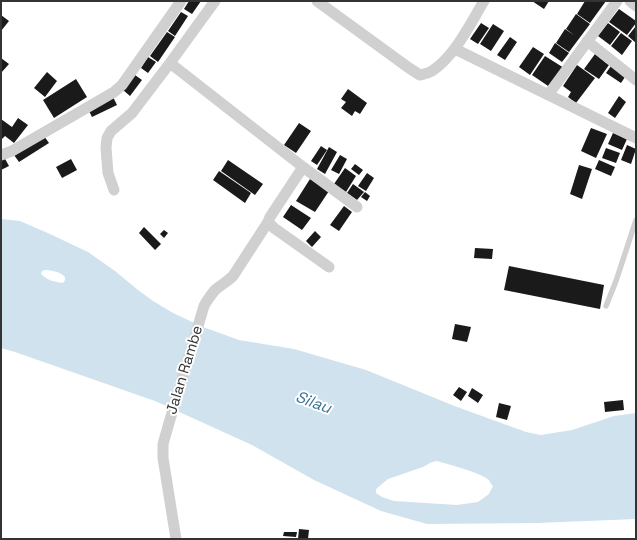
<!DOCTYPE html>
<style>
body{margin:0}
#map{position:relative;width:637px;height:540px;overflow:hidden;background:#fff;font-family:"Space Grotesk",sans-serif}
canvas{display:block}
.frame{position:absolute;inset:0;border:2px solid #333;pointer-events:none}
</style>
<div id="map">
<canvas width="637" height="540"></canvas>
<div class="frame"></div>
</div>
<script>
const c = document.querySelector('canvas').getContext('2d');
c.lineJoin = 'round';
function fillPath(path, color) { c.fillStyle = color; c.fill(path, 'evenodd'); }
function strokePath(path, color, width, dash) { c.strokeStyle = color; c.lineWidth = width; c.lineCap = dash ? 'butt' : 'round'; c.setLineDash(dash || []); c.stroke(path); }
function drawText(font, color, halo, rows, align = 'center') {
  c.font = font + ' "Space Grotesk",sans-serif'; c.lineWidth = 4; c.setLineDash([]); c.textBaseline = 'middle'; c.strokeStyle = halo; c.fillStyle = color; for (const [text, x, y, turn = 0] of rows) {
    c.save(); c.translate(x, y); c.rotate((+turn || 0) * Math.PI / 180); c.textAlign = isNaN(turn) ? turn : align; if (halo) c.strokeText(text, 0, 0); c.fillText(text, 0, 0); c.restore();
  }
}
const water = new Path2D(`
 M1,219l19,2 30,13 38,18 27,19 23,19 15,11 20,12 30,14 36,13 55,9 72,21 91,37 69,25 15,3 31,-5 42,-14 22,-3v106l-99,4 -110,1 -46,-13 -67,-31 -62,-35 -97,-44 -140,-49 -14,-4zM45,270c7,0 15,2 20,7v3l-2,3c-9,-1 -16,-3 -22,-9l1,-3zM437,461c13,4 42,11 52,19 0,1 3,5 4,6l-4,8 -11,8 -21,3 -63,-4 -12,-4 -6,-4v-4l12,-10 35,-12 9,-5z`);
const building = new Path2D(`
 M189,1h12l-9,13 -8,-5z
 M532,1h17l-5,8z
 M585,1h21l-16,22 -13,-9z
 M619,9l17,12v2l-9,12 -18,-13z
 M181,12l7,4 -13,20 -7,-5z
 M576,14l14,10 -21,28 -13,-9 9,-14 9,6 -8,-6z
 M1,15l8,6 -8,10z
 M481,23l8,5 -11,16 -8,-5z
 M608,23l12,9 -10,13 -12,-9z
 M493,24l11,7 -13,20 -11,-7z
 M636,26v17l-8,-7z
 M167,32l8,5 -17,25 -8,-6z
 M621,33l11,8 -10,14 -11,-9z
 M510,37l7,5 -12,18 -8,-5z
 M555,43l14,10 -7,9 -13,-9z
 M533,47l11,7 -14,21 -11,-8z
 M595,54l14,11 -10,14 -15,-10z
 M545,56l19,12 -13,20 -19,-13z
 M148,57l8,5 -8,11 -7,-5z
 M1,58l8,6 -8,9z
 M577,65l18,13 -19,25 -8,-6 3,-5 -8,-6z
 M611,66l14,11 -4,6 -15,-10z
 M47,72l10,9 -12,16 -11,-9z
 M135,75l7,5 -12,16 -7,-6z
 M76,79l11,18 -33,21 -11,-18z
 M348,89l19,14 -7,11 -5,-3 -3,5 -11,-8 5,-6 -5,-3z
 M619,96l7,6 -11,16 -7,-5z
 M113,97l4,8 -25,12 -4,-8z
 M18,118l10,7 -14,18 -9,-7 -4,4v-21l11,8z
 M299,123l12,8 -15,22 -12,-8z
 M591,128l16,6 -11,24 -15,-7z
 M613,133l14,6 -5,11 -14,-6z
 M44,136l5,7 -30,19 -5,-7z
 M627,145l9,4 -5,15 -10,-4z
 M321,146l6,4 -10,15 -6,-4z
 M329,147l8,5 -12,22 -8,-5z
 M606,148l14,5 -4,10 -14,-5z
 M340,155l7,4 -8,15 -8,-4z
 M4,157l5,9 -8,4v-12z
 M71,159l6,11 -15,8 -6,-11z
 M228,160l35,24 -8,11 -34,-24z
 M599,160l16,7 -4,9 -16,-7z
 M355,164l8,6 -4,5 -8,-6z
 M579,165l13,4 -10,30 -12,-5z
 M345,168l11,8 -10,16 -12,-8z
 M219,171l32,22 -6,10 -32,-23z
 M367,173l7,5 -8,13 -8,-5z
 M310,179l19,12 -14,21 -19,-11z
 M353,184l11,8 -7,8 -10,-7z
 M365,192l5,4 -3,5 -6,-4z
 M291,205l20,13 -9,12 -19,-13z
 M344,206l8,6 -13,19 -9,-6z
 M144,227l17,17 -6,6 -16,-17z
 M164,230l4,3 -4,5 -4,-4z
 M315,231l6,6 -9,10 -6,-6z
 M475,248l18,1 -1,10 -18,-1z
 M509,266l95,19 -4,24 -96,-19z
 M455,324l16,3 -4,15 -15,-3z
 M459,387l8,5 -6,9 -8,-6z
 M472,388l11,7 -5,8 -10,-7z
 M623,400l1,10 -19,2 -1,-10z
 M499,403l12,3 -4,14 -11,-3z
 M299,529l10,1 -1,9h-10z
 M284,532h13l-1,5 -13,-1z`);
const service = new Path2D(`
 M606,306l10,-25 20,-61`);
const minor = new Path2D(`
 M317,1l92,67 11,7c4,-1 9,-2 12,-4 23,-15 38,-47 52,-70
 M630,1l6,5
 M587,41l49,39
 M455,49l181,89
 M170,63l133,104 54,40
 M548,95l69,-94
 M1,155l11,-4 102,-59 8,-7 59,-84
 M303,167l-33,50 -2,5 6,6 55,39
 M114,190l-6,-17 -2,-25 1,-10 4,-7 21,-18 38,-50 45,-62
 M176,539l-13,-81v-14l6,-21 35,-117c3,-6 7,-11 11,-16 7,-6 12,-8 18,-14l35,-54`);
const streetNames = [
 ["Jalan Rambe",185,370,-73]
];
const waterNames = [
 ["Silau",313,403,20]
];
fillPath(water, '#cfe2ee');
fillPath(building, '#1a1a1a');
strokePath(service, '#d0d0d0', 5.5);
strokePath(minor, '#d0d0d0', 11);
drawText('15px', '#333', '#fff', streetNames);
drawText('italic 16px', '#3f7597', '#fff', waterNames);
</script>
